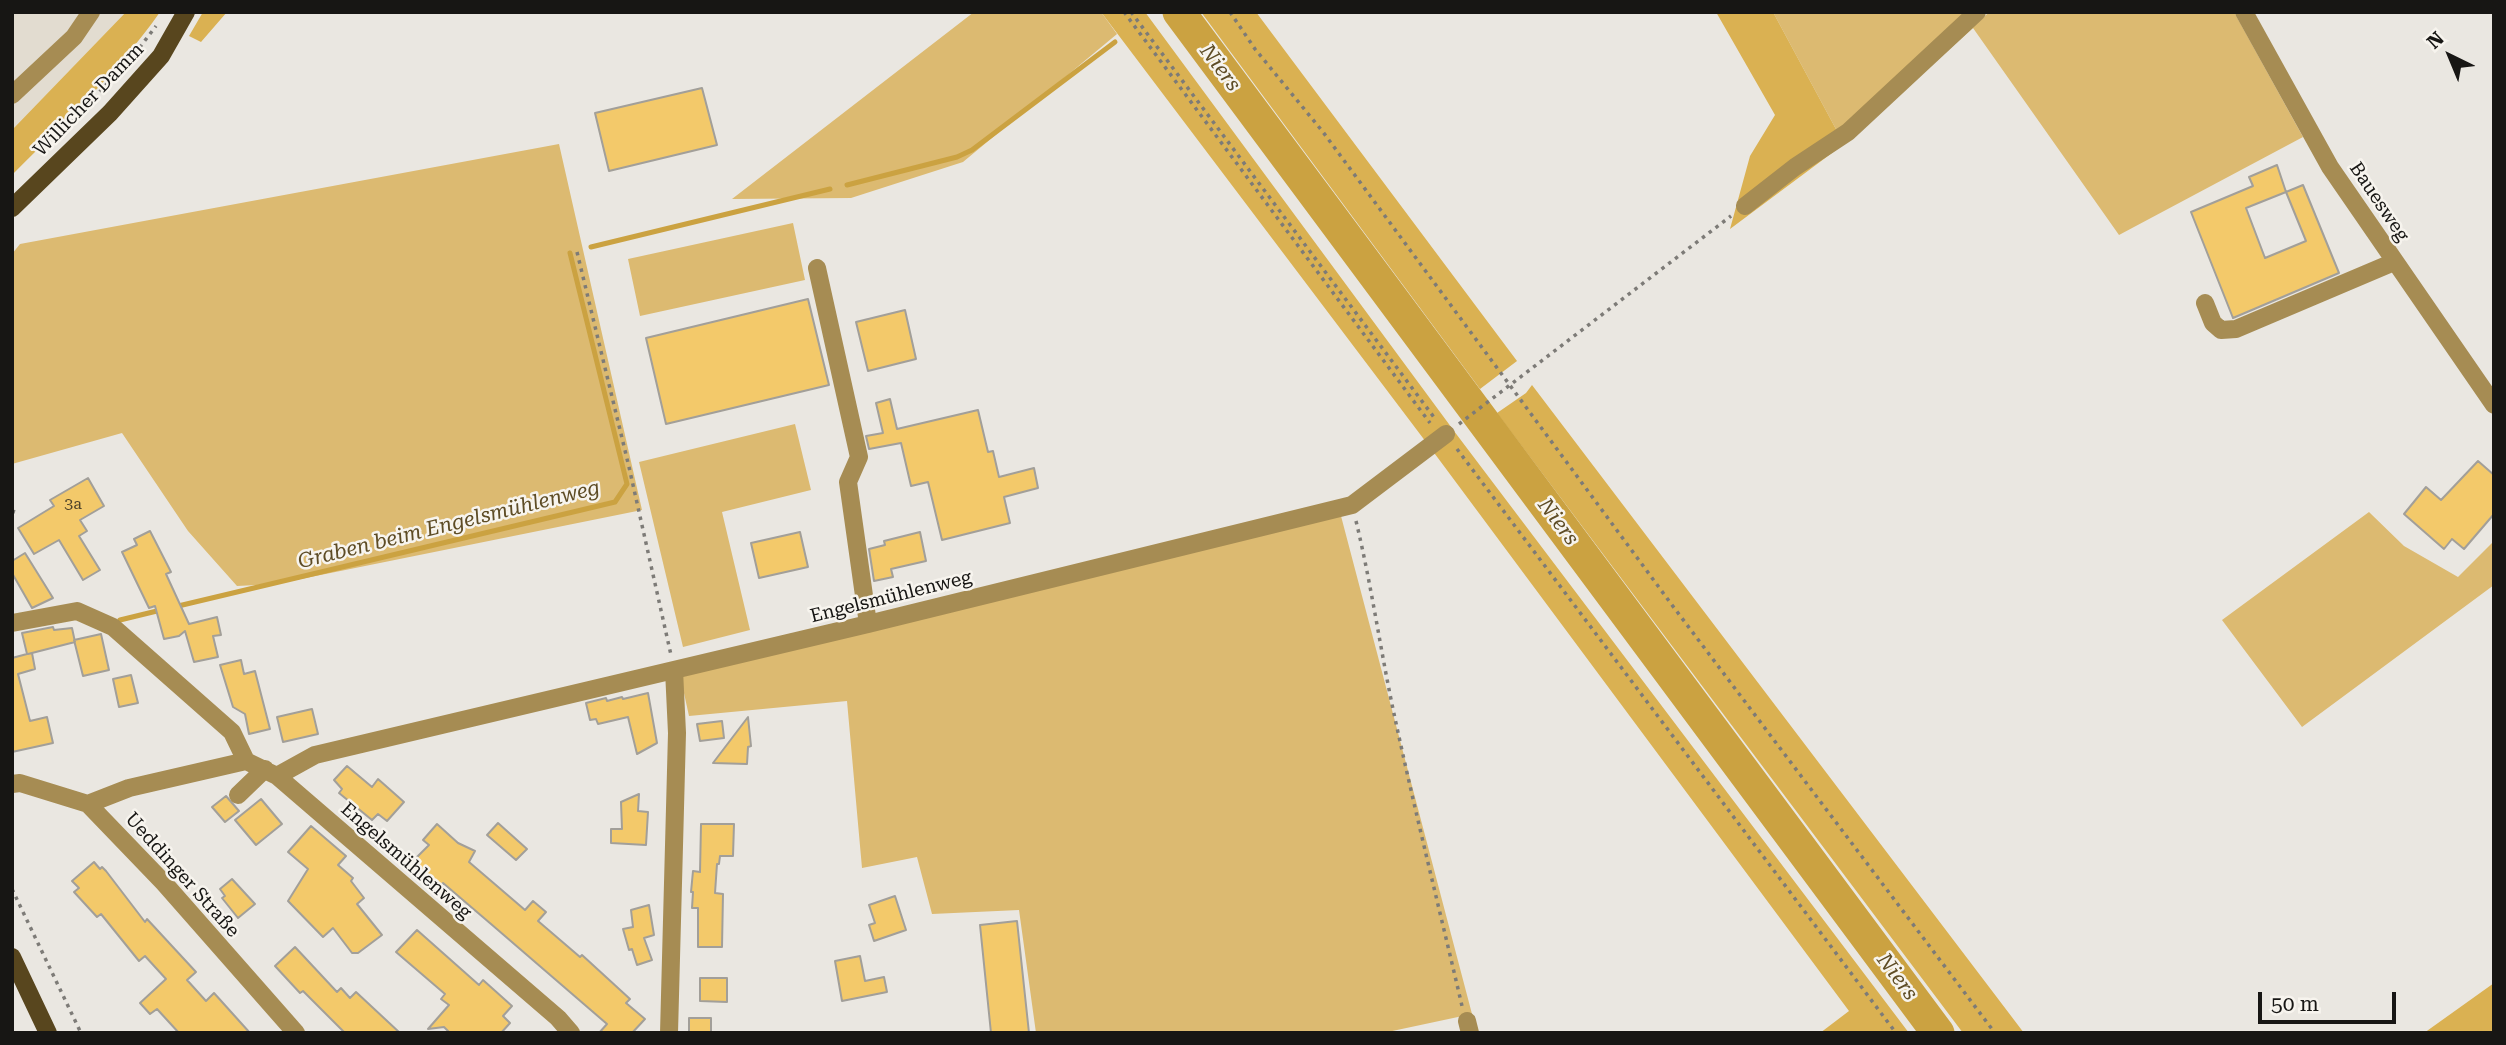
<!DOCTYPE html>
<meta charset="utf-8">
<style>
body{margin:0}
#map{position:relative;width:2506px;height:1045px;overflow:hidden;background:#eae7e1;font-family:"Roboto Serif",serif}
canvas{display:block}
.frame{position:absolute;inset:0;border:14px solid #171614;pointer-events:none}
.north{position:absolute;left:2415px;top:21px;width:70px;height:70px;-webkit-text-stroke:5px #f7f4ee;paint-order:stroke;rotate:317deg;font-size:19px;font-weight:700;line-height:28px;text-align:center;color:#171614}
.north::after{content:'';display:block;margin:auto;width:24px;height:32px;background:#171614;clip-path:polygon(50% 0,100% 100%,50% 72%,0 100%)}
.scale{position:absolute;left:2258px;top:992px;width:138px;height:32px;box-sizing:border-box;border:4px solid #171614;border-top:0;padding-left:9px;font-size:21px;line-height:24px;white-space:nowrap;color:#171614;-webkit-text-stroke:5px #f7f4ee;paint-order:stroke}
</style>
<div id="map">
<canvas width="2506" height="1045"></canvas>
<div class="frame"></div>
<div class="north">N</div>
<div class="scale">50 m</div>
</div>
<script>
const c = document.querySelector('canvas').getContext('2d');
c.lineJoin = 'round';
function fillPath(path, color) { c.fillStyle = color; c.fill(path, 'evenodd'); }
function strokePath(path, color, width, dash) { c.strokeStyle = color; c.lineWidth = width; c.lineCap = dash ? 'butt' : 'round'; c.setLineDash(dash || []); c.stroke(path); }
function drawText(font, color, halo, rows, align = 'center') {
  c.font = font + ' "Roboto Serif",serif'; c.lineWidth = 5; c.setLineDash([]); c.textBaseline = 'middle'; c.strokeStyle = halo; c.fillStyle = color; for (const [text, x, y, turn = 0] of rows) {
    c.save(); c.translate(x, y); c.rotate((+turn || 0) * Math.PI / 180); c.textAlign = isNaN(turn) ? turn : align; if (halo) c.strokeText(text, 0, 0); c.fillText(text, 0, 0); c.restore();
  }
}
const built = new Path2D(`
 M12,12h114l-114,118z`);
const green = new Path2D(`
 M974,12h127l16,22 -154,128 -112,36 -119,1z
 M1773,12h213l-6,9 9,-9h245l69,125 -184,98 -146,-207 -129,116z
 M559,144l83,366 -366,74 -39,2 -49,-55 -66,-98 -110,31v-210l8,-10z
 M793,223l12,57 -165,36 -12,-57z
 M795,424l16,66 -89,22 28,118 -67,17 -44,-185z
 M2369,512l35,34 54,31 36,-36v44l-192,142 -80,-107z
 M1341,516l131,498 -89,19h-347l-17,-123 -87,4 -15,-57 -55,11 -15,-167 -158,15 -12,-55z`);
const forest = new Path2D(`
 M126,12h34c-42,60 -96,111 -148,163v-45z
 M203,12h24l-26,30 -12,-6z
 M1101,12h44l312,423 452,598h-89l29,-22 -417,-561z
 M1201,12h55l261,349 -37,28z
 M1716,12h57l71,132 -114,85 20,-73 25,-41z
 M1532,385l492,648h-61l-466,-620 29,-20z
 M2494,983v50h-70z`);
const stream = new Path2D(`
 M847,185l110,-28 15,-7 143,-108
 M591,247l239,-58
 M174,607l441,-105 12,-18 -57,-231
 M120,620l41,-10`);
const river = new Path2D(`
 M1179,12l759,1021`);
const building = new Path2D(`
 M702,88l15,57 -108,26 -14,-58z
 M2277,165l9,27 17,-7 36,88 -106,45 -42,-106 62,-26 -4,-9zM2286,192l20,49 -41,17 -19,-50z
 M808,299l21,86 -163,39 -20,-86z
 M905,310l11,49 -48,12 -12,-49z
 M890,399l7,30 81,-19 10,42 5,-1 6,26 35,-9 4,20 -34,9 6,26 -68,17 -14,-58 -17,4 -10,-43 -32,6 -3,-13 17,-3 -7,-30z
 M2478,461l16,14v39l-30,35 -12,-10 -8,10 -40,-35 22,-27 15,13z
 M88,478l16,28 -24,14 7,11 -8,5 21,34 -17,10 -24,-40 -25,14 -16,-26 36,-22 -4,-6z
 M150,531l21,41 -5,2 23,50 28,-7 4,18 -8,1 5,21 -24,5 -9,-31 -6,5 -15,3 -9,-33 -6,2 -27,-56 15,-7 -3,-6z
 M800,532l8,35 -49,11 -8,-35z
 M920,532l6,29 -35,8 2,8 -19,4 -5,-32 16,-4 -1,-4z
 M25,553l28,45 -21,10 -20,-35v-12z
 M53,627l1,3 18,-2 3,14 -47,12 4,-1 3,16 -17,5 12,47 17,-4 6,26 -41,9v-94l15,-4 -5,-21z
 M101,634l8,36 -26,6 -9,-36z
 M241,660l3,14 11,-3 15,58 -21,5 -4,-20 -12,-7 -13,-42z
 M131,675l7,28 -19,4 -6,-28z
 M648,693l9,50 -20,11 -9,-37 -30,7 -2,-5 -6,1 -4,-17 20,-5 1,3 15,-4 1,2z
 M312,709l6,25 -35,8 -6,-25z
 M748,717l3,29 -3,1 -1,17 -34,-1z
 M722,721l2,17 -24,3 -3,-17z
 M347,766l25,21 6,-8 26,23 -17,19 -9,-7 -6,6 -33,-27 3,-4 -8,-9z
 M639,794l-1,17 10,1 -2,33 -35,-2v-14h11l-1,-27z
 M226,796l13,15 -14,11 -13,-15z
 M261,799l21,25 -26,21 -21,-25z
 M498,823l29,26 -11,11 -29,-25z
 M437,824l21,19 17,8 -6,11 56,48 8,-9 13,11 -8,9 42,36 2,-2 48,44 -4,4 19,16 -13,14h-33l8,-9 -116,-100 -48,-41 -10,10 -15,-16 -10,-11 21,-21 -6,-5z
 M701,824h33l-1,32h-13l-1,8h-2l-2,29 8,1 -1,53h-24v-39h-6l1,-16h-2l2,-21 7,1z
 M311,826l35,30 -8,9 15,13 -2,3 13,17 -7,6 25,31 -24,18h-6l-19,-25 -10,9 -35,-36 20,-32 -20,-17z
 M94,862l6,7 2,-2 4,4 39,51 2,-3 49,53 -9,8 19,21 8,-8 36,40h-71l-22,-24 -7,5 -10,-11 26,-24 -21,-23 -6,5 -38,-47 -4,3 -23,-25 5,-4 -7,-7z
 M232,879l23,25 -17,14 -16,-20 3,-2 -5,-7z
 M895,896l11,34 -32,11 -5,-16 6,-2 -6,-18z
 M649,905l5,30 -10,3 8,22 -15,5 -5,-16 -3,1 -6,-21 10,-2 -2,-17z
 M1017,921l12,112h-38l-11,-108z
 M417,930l62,55 4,-5 29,26 -9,10 7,7 -9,10h-51l-6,-6 -16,2 21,-24 -8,-6 4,-5 -49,-42z
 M295,947l42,45 4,-4 9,10 6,-6 44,41h-55l-42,-42 -3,2 -25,-27z
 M860,956l5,25 19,-4 3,15 -45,9 -7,-40z
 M700,978h27v24l-27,-1z
 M689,1018h22v15h-22z`);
const path = new Path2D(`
 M1124,12l306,411
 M1131,12l305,408
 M1230,12l25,37 68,83 349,473 323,428
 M71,123l66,-72 19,-25
 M577,252l52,215 42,188
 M1459,424l272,-208
 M1457,449l439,584
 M12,511l3,1
 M1356,521c15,62 24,126 37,188 21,99 46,198 69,297
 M12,889l69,144`);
const minor = new Path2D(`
 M2244,12l86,155 164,238
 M12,95l62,-58 17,-25
 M1745,206l50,-39 53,-35 129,-120
 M817,268l42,189 -11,25 20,142
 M2205,303l8,20 8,7 15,-1 158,-67
 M12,623l65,-12 36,16 119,105 14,29
 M277,776l38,-21 553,-131 484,-119 94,-71
 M12,784l8,-1 68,21 76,79 132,150
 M238,795l27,-26
 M88,804l41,-16 117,-27 31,15 281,242 13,15
 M1467,1021l3,12
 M669,1033l8,-300 -3,-63`);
const major = new Path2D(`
 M12,208l98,-95 51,-57 25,-44
 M12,957l36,76`);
const numberNames = [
 ["3a",73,504]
];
const streetNames = [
 ["Willicher Damm",89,100,-46],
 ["Bauesweg",2379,202,56],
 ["Engelsmühlenweg",891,597,-14],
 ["Engelsmühlenweg",406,861,41],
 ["Ueddinger Straße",182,875,48]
];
const waterNames = [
 ["Niers",1220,68,53],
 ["Niers",1558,522,53],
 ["Graben beim Engelsmühlenweg",449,525,-14],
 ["Niers",1897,977,53]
];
fillPath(built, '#e2dcd0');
fillPath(green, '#dcba71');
fillPath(forest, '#dab152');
strokePath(stream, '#cba241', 5);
strokePath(river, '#cba241', 33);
fillPath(building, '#f3c96a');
strokePath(building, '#a29f99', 2);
strokePath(path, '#7d7b77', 3.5, [3.5, 5]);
strokePath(minor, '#a68c53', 18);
strokePath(major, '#58461e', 18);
drawText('16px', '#4e432a', null, numberNames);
drawText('19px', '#171614', '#f7f4ee', streetNames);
drawText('italic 21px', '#5e4c25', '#f7f4ee', waterNames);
</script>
